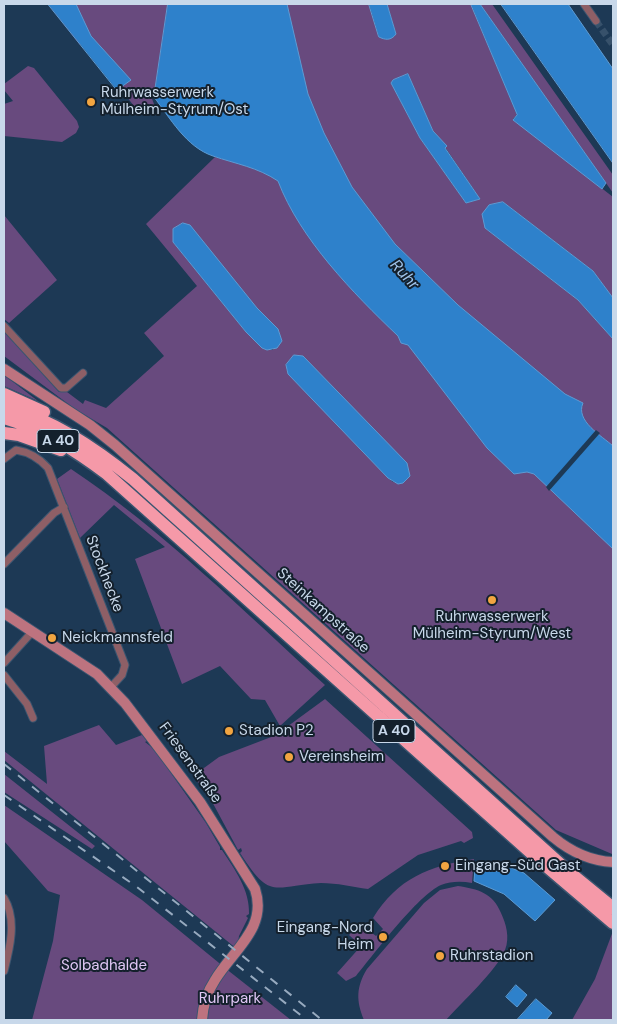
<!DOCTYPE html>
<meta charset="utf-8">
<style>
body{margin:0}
#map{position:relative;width:617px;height:1024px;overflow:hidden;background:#1d3955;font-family:"DM Sans",sans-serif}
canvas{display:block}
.frame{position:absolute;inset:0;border:5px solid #c8d8ea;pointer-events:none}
</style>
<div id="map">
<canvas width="617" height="1024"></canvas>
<div class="frame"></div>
</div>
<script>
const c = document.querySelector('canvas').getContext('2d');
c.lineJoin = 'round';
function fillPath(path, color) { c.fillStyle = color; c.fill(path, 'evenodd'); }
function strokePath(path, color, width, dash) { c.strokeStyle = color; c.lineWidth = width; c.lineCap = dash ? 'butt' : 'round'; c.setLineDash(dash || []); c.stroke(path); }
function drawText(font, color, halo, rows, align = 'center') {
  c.font = font + ' "DM Sans",sans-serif'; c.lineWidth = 4; c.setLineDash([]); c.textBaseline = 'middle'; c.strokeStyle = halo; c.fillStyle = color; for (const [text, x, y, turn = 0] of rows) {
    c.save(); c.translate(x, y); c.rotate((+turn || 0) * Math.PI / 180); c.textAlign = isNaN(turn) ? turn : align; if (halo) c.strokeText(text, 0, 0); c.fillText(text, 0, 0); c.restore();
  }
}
const green = new Path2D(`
 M48,4h321l10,33 17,-3 -9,-30h84l46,111 -4,4 100,78v101l-20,-27 -90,-69 -18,26 93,72 35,39 -1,515 -56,-24 -449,-402 -32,-19 -71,-53v-25l55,61h8l16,12 2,-4 21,8 58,-52 -20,-23 53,-47 -51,-62 69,-67 22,5 -83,-68v3l-4,-4 5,14 -11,7 -7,-4 -17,-22 10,-8 -39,-43 -11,8zM408,74l25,57 13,15 -1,1 35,52 -14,4 -46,-65 -29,-55zM173,242l84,66 21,21 -5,21 -11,-2 -16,-16zM286,369l124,107 -7,7 -10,-1 -5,-4z
 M480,4h12l121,171v18z
 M28,66l6,2 43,53 2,6 -3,6 -14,9 -58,-6v-32l9,-3 -9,-11v-6z
 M4,215l53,65 -48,43 -5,-4z
 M4,375l34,26 -34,-15z
 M71,469c92,61 172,142 254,216l-45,41 -15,-26 -14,-1 -31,-33 -38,18 -47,-125 30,-12 -51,-42 -34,33 -23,-59z
 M325,699l147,133 1,6 -9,5 -3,-2 -43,14 -50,34c-15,-2 -31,-6 -47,-6 -49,3 -50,18 -81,-30l2,-2 -1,-3 -3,2 -29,-54 -16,-20 26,-19 60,-23 1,1 4,-6z
 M99,725l17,20 26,-10 5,6 -2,1 9,7 52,74 14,24v3h2c13,20 28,40 27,64l-3,2 2,2 -9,18 -2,13 -233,-189v-9l43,33 -3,-38z
 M4,774l91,72 -3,3 -88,-57z
 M4,805l138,95 82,67 -23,53h-169l21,-79 7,-46 -12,-4 -44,-50z
 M474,859l-2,24c-10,-2 -21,-2 -31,2 -23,10 -67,69 -85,91l-10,5 -9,-8 24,-27 -12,-11 11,-11 16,12 7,-7 -10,-11c25,-40 56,-52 101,-59z
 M458,886c20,3 35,7 43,27 5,11 9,24 4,37 -8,20 -44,53 -59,70h-82c-8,-19 -8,-33 3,-51l57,-66 16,-13z
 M613,931v89h-41l23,-41z
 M225,968l66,52h-87v-8z`);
const water = new Path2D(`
 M48,4h28l15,32 40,44 -14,10z
 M168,4h119l21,90 16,39 28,54 43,57 63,61 107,89 18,9c-8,18 19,33 30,43v103l-79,-75 -7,-2 -13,2 -27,-26 -79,-103 -7,-2 -3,-7c-45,-43 -98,-97 -120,-155 -21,-14 -42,-17 -65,-25 -27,-9 -43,-38 -59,-59z
 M369,4h18l9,30c-5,7 -11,6 -17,3z
 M471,4h9l126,179 -4,6 -89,-69 4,-5z
 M501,4h67l45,65v94z
 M408,74l25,57 14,15 -2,2 35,51 -14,4 -46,-65 -29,-55 2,-3z
 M503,202l90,69 20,27v41l-35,-39 -93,-72 -3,-14 7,-9z
 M183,223l7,2 67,83 21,21 4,12 -5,7 -10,2 -5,-2 -16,-16 -73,-90v-13z
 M294,355l9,1 104,107 3,13 -7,7 -5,1 -10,-6 -100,-104 -2,-9z
 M489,865l6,1 1,6 7,-7 21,8 31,27 -20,21 -31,-27 -30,-13 1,-13z
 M516,985l11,10 -10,12 -11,-10z
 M536,999l16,14 -6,7h-29z`);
const pier = new Path2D(`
 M596,430l4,3 -51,58 -3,-4z`);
const streetTunnel = new Path2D(`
 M596,21l17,24`);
const street = new Path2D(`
 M584,4l12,17
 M4,326l57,62h5l17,-15
 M4,459l12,-9c13,2 23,8 32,18l77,197 -3,10 -11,12
 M4,564l50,-51 10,-6
 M4,663l29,-32
 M4,675l23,29 6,14
 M4,898c13,21 6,50 0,73`);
const secondary = new Path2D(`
 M4,369l86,56 25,20 438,392c18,15 37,24 60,25
 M4,613l93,61 28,29 75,99 55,87c13,39 -22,61 -40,91 -8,12 -12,26 -13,40`);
const highway = new Path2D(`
 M4,394l40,18
 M4,406c49,14 89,41 129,73l436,393 44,36
 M4,418c38,11 71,32 103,56l432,386 74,63
 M4,433l15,2 42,15`);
const rail = new Path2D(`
 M4,764l318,256
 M4,795l133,92 170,133`);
const markers = [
 [91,102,5,"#f2a541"],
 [492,600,5,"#f2a541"],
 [52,638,5,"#f2a541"],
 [229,731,5,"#f2a541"],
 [289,757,5,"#f2a541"],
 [445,866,5,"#f2a541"],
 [383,937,5,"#f2a541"],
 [440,956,5,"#f2a541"]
];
const shields = [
 [58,441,42],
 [394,731,42]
];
const shieldNames = [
 ["A 40",58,441],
 ["A 40",394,731]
];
const poiNames = [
 ["Ruhrwasserwerk",101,93],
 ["Mülheim-Styrum/Ost",101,110],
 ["Ruhrwasserwerk",492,617,"center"],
 ["Mülheim-Styrum/West",492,634,"center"],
 ["Neickmannsfeld",62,638],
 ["Stadion P2",239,731],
 ["Vereinsheim",299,757],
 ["Eingang-Süd Gast",455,866],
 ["Eingang-Nord",373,928,"right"],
 ["Heim",373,945,"right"],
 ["Ruhrstadion",450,956]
];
const streetNames = [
 ["Stockhecke",104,574,69],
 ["Steinkampstraße",323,611,42],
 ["Friesenstraße",190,763,54]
];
const parkNames = [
 ["Solbadhalde",104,966],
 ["Ruhrpark",230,999]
];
const waterNames = [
 ["Ruhr",404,275,47]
];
fillPath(green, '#684a7e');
fillPath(water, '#2e81cb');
strokePath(water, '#5c9bd4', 1);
fillPath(pier, '#1d3955');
strokePath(streetTunnel, '#37516b', 7, [7, 3.5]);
strokePath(street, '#3c5670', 9);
strokePath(secondary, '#3c5670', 12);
strokePath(highway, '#3c5670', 15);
strokePath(street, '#8e5f66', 7);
strokePath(secondary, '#bd737f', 10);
strokePath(highway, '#f599a8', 12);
strokePath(rail, '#97aabf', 2, [9, 9]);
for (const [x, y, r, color] of markers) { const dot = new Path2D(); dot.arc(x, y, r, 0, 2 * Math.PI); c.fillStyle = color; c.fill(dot); strokePath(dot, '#14202c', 2); }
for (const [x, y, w] of shields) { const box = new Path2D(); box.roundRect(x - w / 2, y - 11.5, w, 23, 4); c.fillStyle = '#14202c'; c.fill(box); strokePath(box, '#c8d8ea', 1); }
drawText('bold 14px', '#c8d8ea', null, shieldNames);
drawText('15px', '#c8d8ea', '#14202c', poiNames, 'left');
drawText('15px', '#c8d8ea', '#14202c', streetNames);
drawText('15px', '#e0c7f5', '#14202c', parkNames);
drawText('italic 16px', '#9fc4eb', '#14202c', waterNames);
</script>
